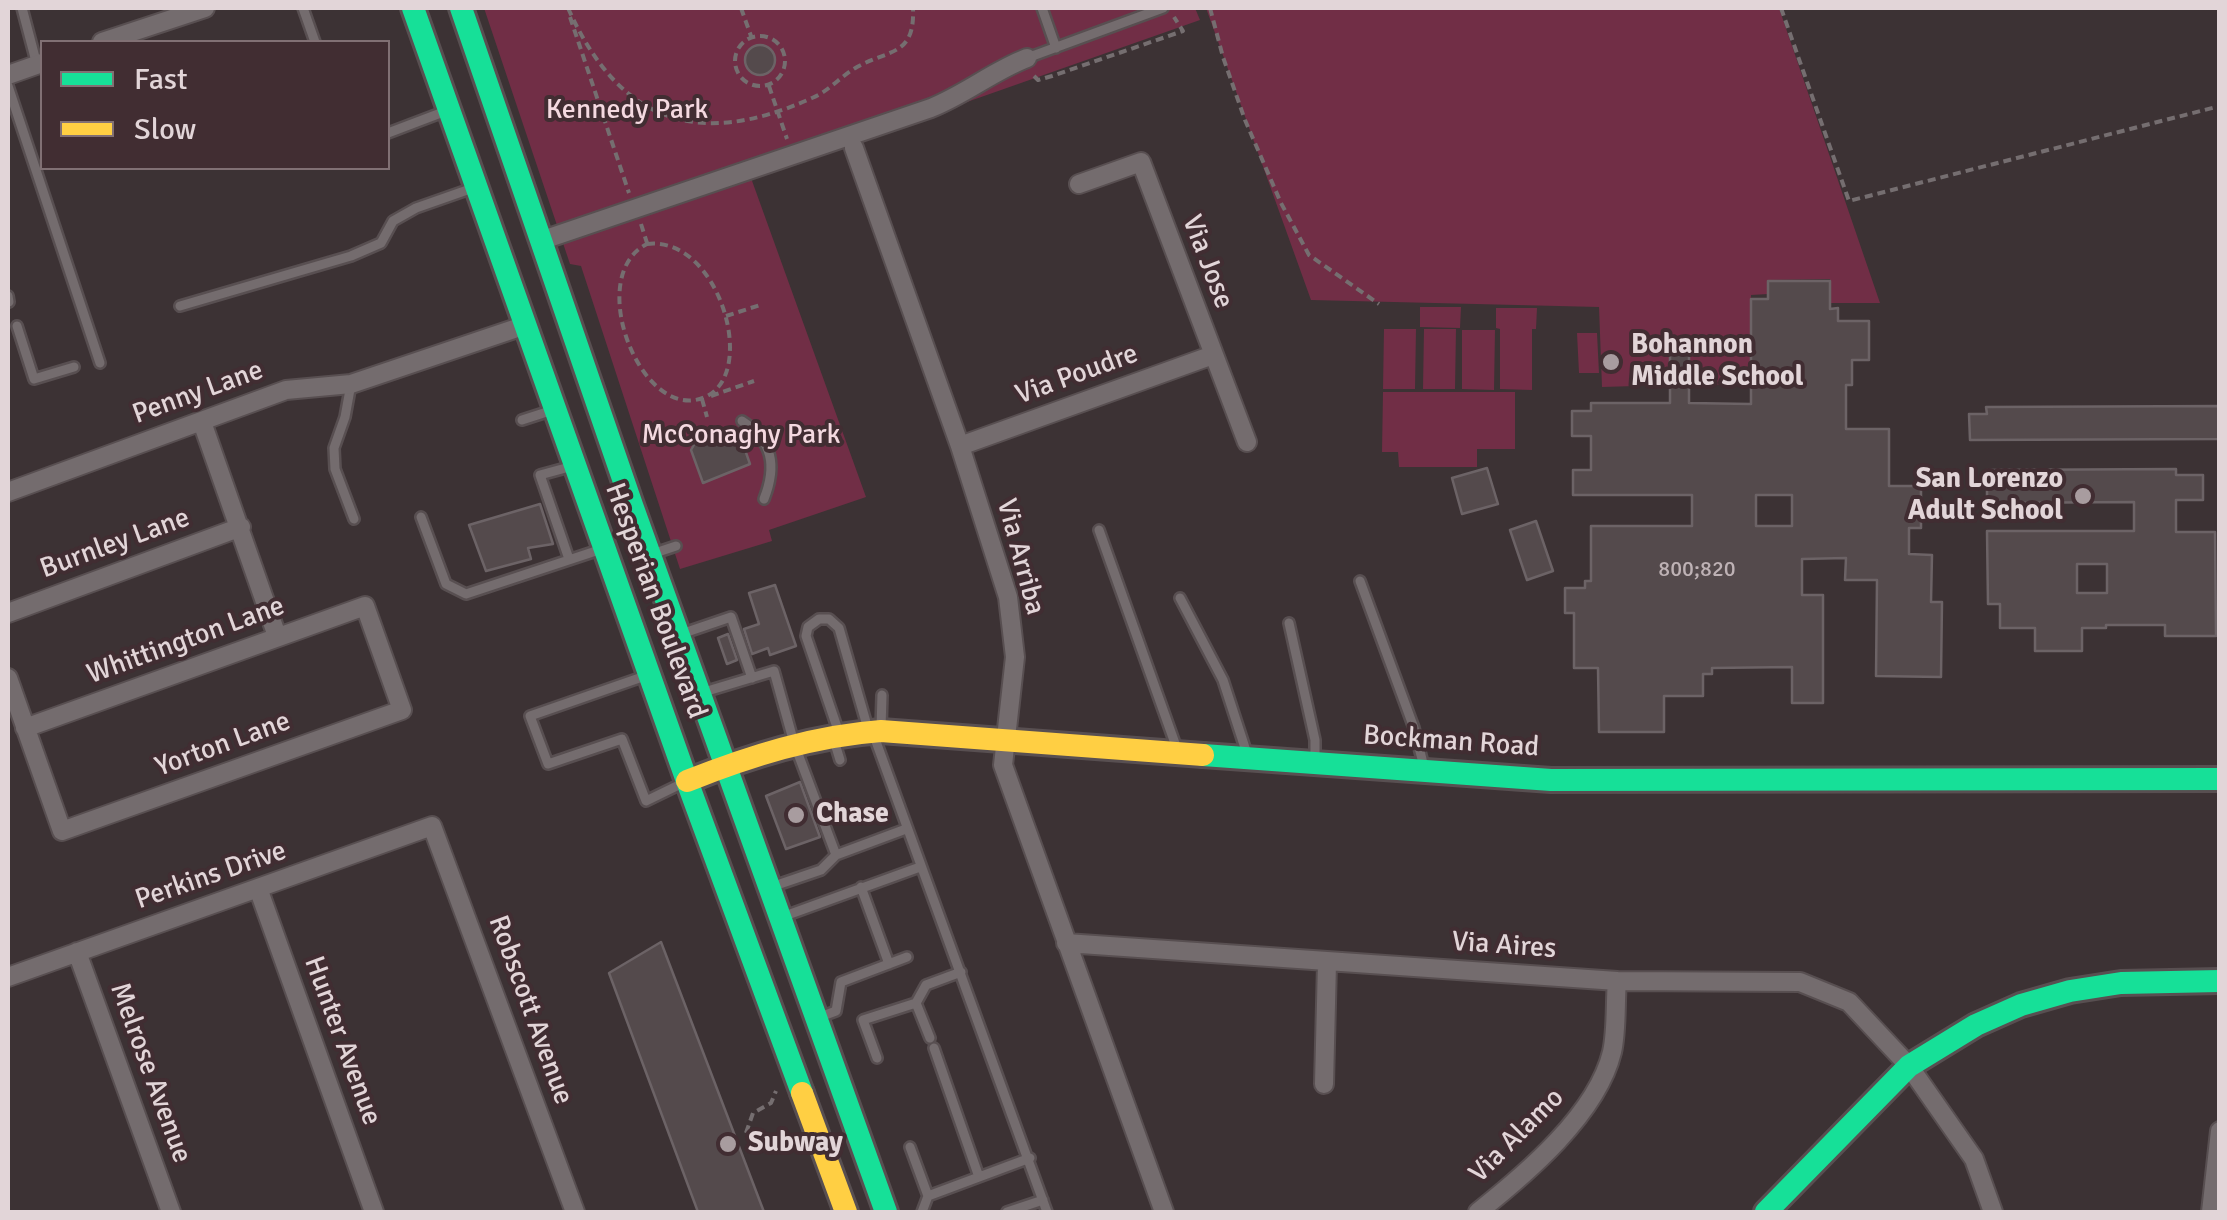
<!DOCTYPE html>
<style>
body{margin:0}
#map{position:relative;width:2227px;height:1220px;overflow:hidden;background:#3c3234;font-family:Signika,sans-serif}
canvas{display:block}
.frame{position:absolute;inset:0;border:10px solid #e2d5d8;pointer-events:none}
.legend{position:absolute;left:40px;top:40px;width:350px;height:130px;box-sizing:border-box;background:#412d32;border:2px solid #817074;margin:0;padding:12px 18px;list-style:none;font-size:30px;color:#e2d5d8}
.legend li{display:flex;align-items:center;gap:20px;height:50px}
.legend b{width:50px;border:2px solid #817074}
</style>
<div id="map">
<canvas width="2227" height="1220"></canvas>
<div class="frame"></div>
<ul class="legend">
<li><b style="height:12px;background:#16e098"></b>Fast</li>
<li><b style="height:12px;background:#ffcf43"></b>Slow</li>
</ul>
</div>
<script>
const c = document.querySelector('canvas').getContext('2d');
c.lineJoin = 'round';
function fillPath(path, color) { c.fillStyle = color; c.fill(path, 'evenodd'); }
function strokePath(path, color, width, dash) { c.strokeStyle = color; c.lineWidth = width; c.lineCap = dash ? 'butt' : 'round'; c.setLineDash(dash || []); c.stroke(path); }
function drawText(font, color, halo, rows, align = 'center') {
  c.font = font + ' Signika,sans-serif'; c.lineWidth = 8; c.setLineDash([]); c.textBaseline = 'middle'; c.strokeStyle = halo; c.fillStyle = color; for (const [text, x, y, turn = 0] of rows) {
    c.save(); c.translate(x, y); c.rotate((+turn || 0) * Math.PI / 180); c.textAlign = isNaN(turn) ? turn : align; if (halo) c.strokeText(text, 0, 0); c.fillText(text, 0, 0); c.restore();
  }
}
const green = new Path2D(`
 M484,8h711l5,12 -449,158 115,319 -97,33 3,11 -92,28 -99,-303 -11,-2z
 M1206,8h573l101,295h-49l-1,-24 -62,1v14l-17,1v90h-42l-1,-5h-19v-33h-18l-1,38 -68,2 -3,-80 -288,-7z
 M1420,307h41l-1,21 -40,-1z
 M1496,308h41l-1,21h-4v61l-32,-1v-60l-4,-1z
 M1384,329h32l-1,60h-32z
 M1424,329h32l-1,60h-32z
 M1462,330h33l-1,60 -32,-1z
 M1577,333h20l2,40h-20z
 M1383,392h132v57h-38v18h-78l-1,-15h-16z`);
const building = new Path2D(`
 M745 60a15 15 0 1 1 30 0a15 15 0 1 1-30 0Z
 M1768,281h62v28l8,-1v13h31v39h-17v25h-6v44h43v57h32v42h-12v26l23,1 -1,47h11l-1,75 -65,-1 1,-96h-32l1,-22 -44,1v36h21v108h-31v-36l-80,1v6h-9v22h-39v36h-65l-1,-64h-24v-55h-9v-25h20v-7h6v-55h101v-31h-119v-25h18v-34h-19v-25h19v-8h79v-56h19v56l62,1v-105h17zM1756,495h36v31h-36z
 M2220,406v33l-250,1 -1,-26h18l-1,-7z
 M738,430l12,34 -47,19 -12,-33 5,-9z
 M1487,468l11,36 -36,10 -10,-36z
 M2176,469v6h27v25h-27v32h39l1,104h-51v-11h-59v3h-24v23h-47v-23h-35v-24h-12l-1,-73h147v-29l-147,1v-33zM2077,564h30v29h-30z
 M540,504l13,40 -25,4 3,11 -45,12 -17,-46z
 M1536,521l17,50 -26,9 -17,-50z
 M775,585l21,61 -26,9 -2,-7 -16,6 -8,-25 15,-5 -10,-31z
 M728,634l9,26 -10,4 -9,-26z
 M800,782l20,55 -34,12 -20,-53z
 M661,942l103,270h-66l-89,-239z`);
const path = new Path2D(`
 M568,8c51,114 129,142 244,90 17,-7 29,-22 45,-31 33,-18 58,-11 56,-59
 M741,8l10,28
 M1210,8l13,49 22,63 36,83 28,52 70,49
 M1781,8l68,193 371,-95
 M570,17l59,176
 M735 61a25 25 0 1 1 50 0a25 25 0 1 1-50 0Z
 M1034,76l4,4 14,-4 131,-45 -9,-14
 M769,86l18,53
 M641,224l6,19
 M647,244c72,-9 112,130 58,153 -63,28 -122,-121 -58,-153z
 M726,316l34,-11
 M711,396l43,-15
 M702,399l5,18
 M746,1133l7,-20 18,-10 5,-12`);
const lane = new Path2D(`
 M22,8l15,57
 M303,8l12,34
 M1042,8l14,40
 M1027,58l136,-50
 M8,86l92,277
 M388,133l58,-22
 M8,296l1,6
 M180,306l171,-50 30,-13 12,-22 23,-13 57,-20
 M17,326l17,53 40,-12
 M351,384l-6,33 -11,31 1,21 19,50
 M522,420l31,-10
 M742,421c31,20 35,45 22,78
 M421,517l25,67 20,10 136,-45
 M1099,530l78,219
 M652,554l24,-8
 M569,559l-29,-84 33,-9
 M1360,581l54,147 10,39
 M1180,598l43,82 24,74
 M1289,623l26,117v22
 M681,634l50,-17 21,61
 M648,675l-118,41 18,48 74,-25 24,62 39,-19
 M704,692l70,-21 20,72 42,112
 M881,728l1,-33
 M839,733l-33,-97 2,-9 11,-8h10l10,9 29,101
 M874,736l173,476
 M833,737l7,23
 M771,887l50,-17 15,-15 70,-26
 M861,887l28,77
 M782,917l138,-50
 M916,1003l10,-18 35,-13
 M820,1017l16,-6 5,-29 66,-25
 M934,1048l45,129
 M877,1058l-14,-38 53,-17 14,35
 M910,1147l18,49
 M922,1212l6,-16 102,-38
 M1007,1212l36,-12`);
const street = new Path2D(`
 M102,42l103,-34
 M8,75l34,-12
 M854,148l106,298 48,151 7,60 -12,108 161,447
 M1079,184l62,-22 106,280
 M540,241l391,-133c35,-14 62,-37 96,-50
 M202,422l75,214
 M960,446l253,-91
 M8,492l278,-102 65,-6 175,-59
 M8,613l233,-86
 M8,678l54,153 340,-121 -37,-104 -340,122
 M258,888l116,324
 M1066,943l551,38 183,1 49,20 60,64 65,93 19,53
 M77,952l94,260
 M8,977l424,-151 143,386
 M1324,1084l3,-121
 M1478,1212c48,-38 119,-98 134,-160 5,-22 3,-49 5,-71
 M2211,1212l9,-81`);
const fast = new Path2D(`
 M413,8l274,773 115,312
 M461,8l171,497 254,707
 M1203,755l348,25 669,-1
 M1766,1212l143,-146 67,-41 45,-20 49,-14 51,-8 99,-2`);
const slow = new Path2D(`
 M687,781c63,-25 126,-45 194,-50l322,24
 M802,1093l44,119`);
const markers = [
 [1611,362,10,"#a89c9f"],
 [2083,496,10,"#a89c9f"],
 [796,815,10,"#a89c9f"],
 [728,1144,10,"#a89c9f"]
];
const numberNames = [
 ["800;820",1697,570]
];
const parkNames = [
 ["Kennedy Park",627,111],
 ["McConaghy Park",741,436]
];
const streetNames = [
 ["Via Jose",1207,262,69],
 ["Via Poudre",1077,375,-20],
 ["Penny Lane",198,393,-20],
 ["Burnley Lane",115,544,-20],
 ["Via Arriba",1020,557,75],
 ["Hesperian Boulevard",655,601,70],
 ["Whittington Lane",186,641,-20],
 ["Bockman Road",1451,742,4],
 ["Yorton Lane",223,745,-20],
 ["Perkins Drive",211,876,-19],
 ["Via Aires",1504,946,4],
 ["Robscott Avenue",530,1010,70],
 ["Hunter Avenue",342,1041,70],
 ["Melrose Avenue",150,1073,70],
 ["Via Alamo",1517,1136,-45]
];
const poiNames = [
 ["Bohannon",1631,346],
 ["Middle School",1631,378],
 ["San Lorenzo",2063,480,"right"],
 ["Adult School",2063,512,"right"],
 ["Chase",816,815],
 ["Subway",748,1144]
];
fillPath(green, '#712e46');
fillPath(building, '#544a4c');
strokePath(building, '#6c6366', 2.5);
strokePath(lane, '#584f51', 14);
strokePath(street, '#584f51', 22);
strokePath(fast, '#584f51', 28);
strokePath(slow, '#584f51', 28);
strokePath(path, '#756e70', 4, [8, 5]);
strokePath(lane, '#746c6e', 9);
strokePath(street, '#746c6e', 18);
strokePath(fast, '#16e098', 22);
strokePath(slow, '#ffcf43', 22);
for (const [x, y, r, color] of markers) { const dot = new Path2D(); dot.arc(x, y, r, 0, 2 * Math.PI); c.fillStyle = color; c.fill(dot); strokePath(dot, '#412d32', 4); }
drawText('22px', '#beb2b5', null, numberNames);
drawText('28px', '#f4d9e0', '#412d32', parkNames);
drawText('28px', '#e2d5d8', '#412d32', streetNames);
drawText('bold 28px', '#e2d5d8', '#412d32', poiNames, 'left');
</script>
